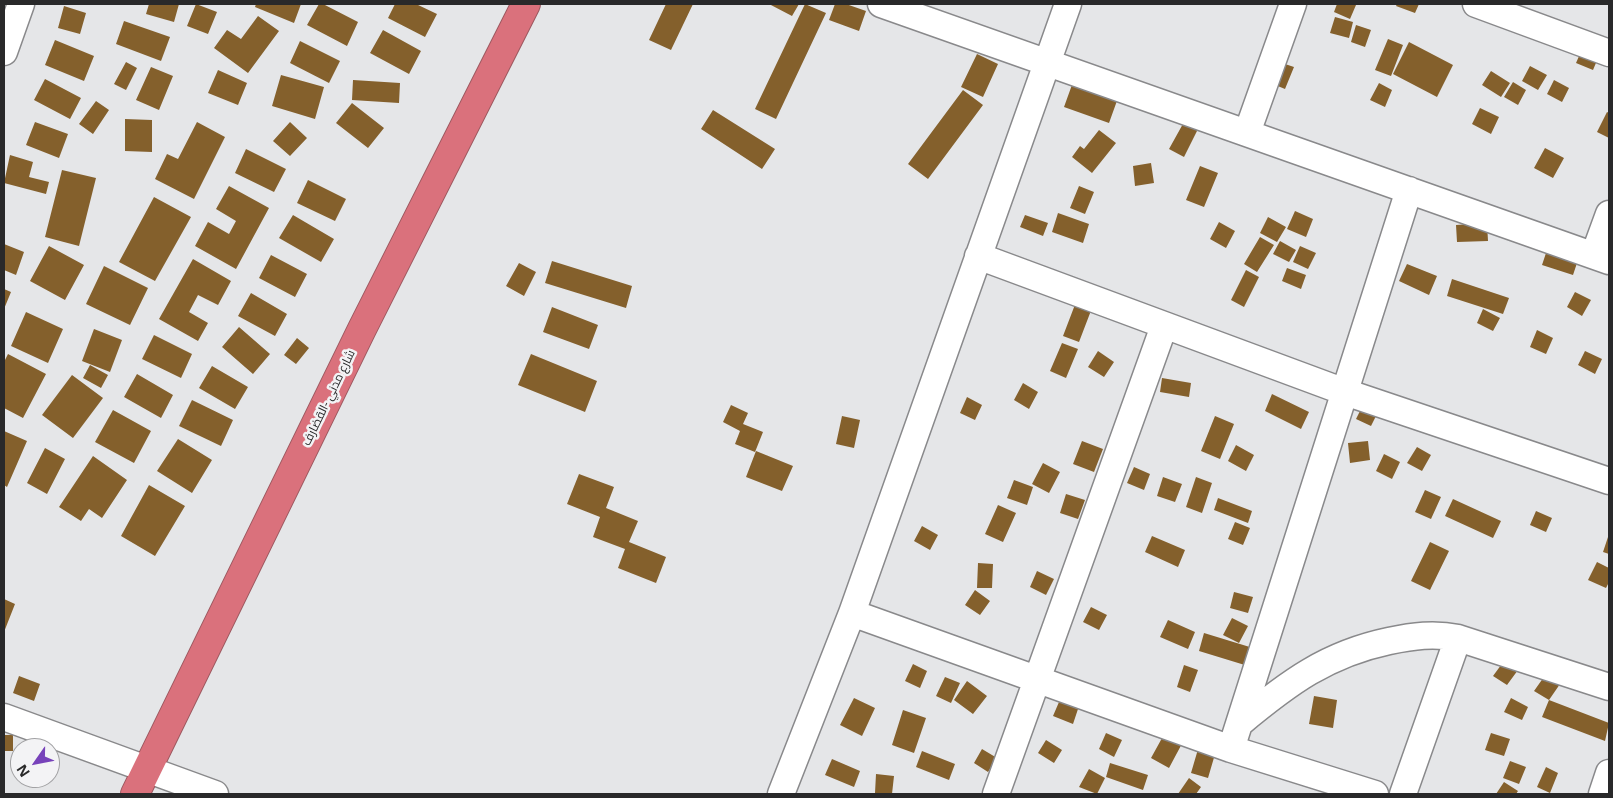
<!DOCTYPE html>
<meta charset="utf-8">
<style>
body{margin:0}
#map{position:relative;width:1613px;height:798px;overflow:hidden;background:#e5e6e8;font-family:"Noto Sans",sans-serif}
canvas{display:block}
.frame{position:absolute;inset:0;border:5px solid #29292a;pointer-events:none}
.north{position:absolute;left:10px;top:738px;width:50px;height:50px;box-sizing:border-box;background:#f3f3f5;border:1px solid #a2a2a4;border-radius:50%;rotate:237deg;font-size:14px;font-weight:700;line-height:20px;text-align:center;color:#29292a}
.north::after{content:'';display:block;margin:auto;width:18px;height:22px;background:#7742ba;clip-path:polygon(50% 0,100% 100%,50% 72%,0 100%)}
</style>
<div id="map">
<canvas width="1613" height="798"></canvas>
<div class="frame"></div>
<div class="north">N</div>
</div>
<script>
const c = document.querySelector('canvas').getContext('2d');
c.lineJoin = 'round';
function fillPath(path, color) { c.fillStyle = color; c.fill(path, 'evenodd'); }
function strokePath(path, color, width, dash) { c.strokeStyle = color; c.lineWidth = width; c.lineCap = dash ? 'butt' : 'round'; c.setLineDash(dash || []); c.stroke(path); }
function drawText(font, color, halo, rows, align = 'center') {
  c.font = font + ' "Noto Sans",Cairo,sans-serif'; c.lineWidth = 5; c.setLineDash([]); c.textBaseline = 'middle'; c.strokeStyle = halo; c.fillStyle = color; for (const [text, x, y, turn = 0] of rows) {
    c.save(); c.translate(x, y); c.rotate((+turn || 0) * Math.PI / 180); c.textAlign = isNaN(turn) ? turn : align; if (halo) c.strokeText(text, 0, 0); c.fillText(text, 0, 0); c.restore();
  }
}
const building = new Path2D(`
 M149,4h30l-5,18 -28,-8z
 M196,4l21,8 -9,22 -21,-8z
 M256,4h45l-7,19 -39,-16z
 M319,4h4l35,18 -11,24 -40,-21z
 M395,4h21l21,10 -12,23 -37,-19z
 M666,4h27l-22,46 -22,-10z
 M769,4h30l-7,12z
 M805,4l21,9 -50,106 -21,-10z
 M835,4h11l20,7 -7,20 -30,-11z
 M1337,4l19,1 -6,14 -16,-7z
 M1397,4h22l-4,9 -19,-7z
 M64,6l22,7 -6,21 -22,-6z
 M258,16l21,15 -31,42 -34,-25 13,-18 14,9z
 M1335,17l18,5 -4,16 -19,-5z
 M124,21l46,16 -9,24 -45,-17z
 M1356,25l15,5 -6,17 -14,-5z
 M383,30l38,21 -12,23 -39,-21z
 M1590,31l16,8 -13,31 -17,-7z
 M1388,39l15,6 -12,31 -16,-6z
 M55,40l39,16 -10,25 -39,-16z
 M300,41l40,20 -11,22 -39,-20z
 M1409,42l44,23 -16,32 -44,-23z
 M977,54l21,10 -15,33 -22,-10z
 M1276,61l18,6 -9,22 -17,-7z
 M126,62l11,6 -11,22 -12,-6z
 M1530,66l17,9 -9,15 -16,-9z
 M151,67l22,9 -14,34 -23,-10z
 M218,70l29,13 -9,22 -30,-12z
 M1491,71l19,12 -9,14 -19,-12z
 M281,75l43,12 -9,32 -43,-13z
 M45,79l36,19 -11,21 -36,-19z
 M353,80l47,3 -1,20 -47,-3z
 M1554,80l15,8 -7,14 -15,-8z
 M1073,82l45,16 -9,25 -45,-16z
 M1513,82l13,8 -8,15 -14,-8z
 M1379,83l13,7 -7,17 -15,-7z
 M963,90l20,15 -55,74 -20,-15z
 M96,101l13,9 -16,24 -14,-10z
 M352,103l32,25 -16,20 -32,-25z
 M1480,108l19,9 -8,17 -19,-10z
 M713,110l62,39 -13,20 -61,-40z
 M1607,112l2,1v25l-12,-6z
 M125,119l27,1v32l-27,-1z
 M35,122l33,12 -9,24 -33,-13z
 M197,122l28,15 -31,62 -39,-20 12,-25 11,5z
 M290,122l17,16 -17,18 -17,-15z
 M1184,122l14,7 -14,28 -15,-8z
 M1099,130l17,13 -24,30 -20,-16 8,-11 4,3z
 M1545,148l19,10 -11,20 -19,-10z
 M246,149l40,20 -12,23 -39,-19z
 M10,155l23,7 -4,15 20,5 -3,12 -42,-11z
 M1151,163l3,20 -19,3 -2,-20z
 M1200,166l18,7 -14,34 -18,-7z
 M62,170l34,8 -17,68 -34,-9z
 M308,180l38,19 -11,22 -38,-18z
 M229,186l40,22 -33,61 -41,-23 13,-24 21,12 7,-13 -20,-12z
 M1079,186l15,6 -9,22 -15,-6z
 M154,197l37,20 -36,64 -36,-19z
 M1295,211l18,8 -7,18 -19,-8z
 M1058,213l31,11 -6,19 -31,-11z
 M293,215l41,24 -13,23 -42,-24z
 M1025,215l23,8 -5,13 -23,-9z
 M1268,217l18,10 -9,15 -17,-9z
 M1219,222l16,9 -9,17 -16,-9z
 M1487,223l1,18 -31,1 -1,-17z
 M1260,237l14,8 -17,27 -13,-8z
 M1280,241l16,9 -7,12 -16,-8z
 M4,244l20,8 -8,23 -12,-5z
 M49,246l35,19 -19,35 -35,-19z
 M1300,246l16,7 -8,16 -15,-7z
 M1548,247l31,10 -6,18 -31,-10z
 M271,255l36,19 -12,23 -36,-19z
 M193,259l38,22 -13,24 -20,-10 -9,17 19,11 -10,18 -39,-22z
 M552,261l80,25 -6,22 -81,-25z
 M519,263l17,9 -12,24 -18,-10z
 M1407,264l30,12 -8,19 -30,-14z
 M104,266l44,22 -18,37 -44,-21z
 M1287,268l19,7 -5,14 -19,-8z
 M1246,270l13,7 -15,30 -13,-7z
 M1452,279l57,19 -6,16 -56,-18z
 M4,289l7,3 -7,17z
 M1575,292l16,8 -9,16 -15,-9z
 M251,293l36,21 -12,22 -37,-20z
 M1076,302l16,6 -13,34 -16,-6z
 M552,307l46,18 -9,24 -46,-17z
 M1483,309l17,9 -7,13 -16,-8z
 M26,312l37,17 -15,34 -37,-17z
 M239,327l31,27 -17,20 -31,-27z
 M94,329l28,11 -12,32 -28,-11z
 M1537,330l16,8 -7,16 -16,-7z
 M154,335l38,19 -11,24 -39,-19z
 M297,338l12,10 -13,16 -12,-9z
 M1062,343l16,6 -12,29 -16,-7z
 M1098,351l16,11 -10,15 -16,-10z
 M1585,351l17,8 -7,15 -17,-9z
 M8,354l38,20 -23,44 -19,-10v-46z
 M531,354l66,27 -12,31 -67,-27z
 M90,365l18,10 -7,13 -18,-10z
 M212,366l36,21 -13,22 -36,-21z
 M137,374l36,21 -12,23 -37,-21z
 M72,375l31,23 -30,40 -31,-23z
 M1162,378l29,5 -2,14 -29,-5z
 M1023,383l15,9 -9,17 -15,-9z
 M1272,394l37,18 -8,17 -36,-18z
 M967,397l15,8 -7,15 -15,-7z
 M1367,397l15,7 -11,22 -15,-7z
 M192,400l41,20 -12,26 -42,-20z
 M731,405l17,8 -5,11 20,8 -8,20 -20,-8 5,-13 -17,-9z
 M113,410l38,21 -17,32 -39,-21z
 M842,416l18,4 -6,28 -18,-4z
 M1215,416l19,8 -14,35 -19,-8z
 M4,431l23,10 -20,46 -3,-2z
 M178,439l34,21 -20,33 -35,-22z
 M1082,441l21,8 -9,23 -21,-8z
 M1368,441l2,19 -20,3 -2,-20z
 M1236,445l18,10 -8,16 -18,-10z
 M1417,447l14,8 -9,16 -15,-8z
 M45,448l20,11 -18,35 -20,-11z
 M756,451l37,15 -11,25 -36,-14z
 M1384,454l16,8 -8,17 -16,-8z
 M93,456l34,24 -25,38 -13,-9 -8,12 -22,-14z
 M1043,463l17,9 -11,21 -17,-9z
 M1134,467l16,7 -6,16 -17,-7z
 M579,474l35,13 -8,21 32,13 -9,21 37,15 -10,26 -38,-15 7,-19 -32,-12 7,-20 -33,-13z
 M1163,477l19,7 -7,18 -18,-6z
 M1196,477l16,6 -10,30 -16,-6z
 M1014,480l19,7 -6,18 -20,-7z
 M149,485l36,21 -30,50 -34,-20z
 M1425,490l16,7 -10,22 -16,-7z
 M1066,494l19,6 -7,19 -18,-6z
 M1218,498l34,13 -4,12 -34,-13z
 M1453,499l48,22 -8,17 -48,-22z
 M998,505l18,8 -13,29 -18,-8z
 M1536,511l16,7 -6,14 -16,-7z
 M1235,522l15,6 -7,17 -15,-6z
 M922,526l16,9 -8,15 -16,-9z
 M1609,534v20l-6,-2z
 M1152,536l33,14 -7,17 -33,-15z
 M1430,542l19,9 -19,39 -19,-9z
 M1597,562l12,6v14l-3,6 -18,-8z
 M978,563l15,1 -1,24h-15z
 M1037,571l17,8 -8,16 -16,-8z
 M975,590l15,11 -10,14 -15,-10z
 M1234,592l19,5 -5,16 -18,-5z
 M4,599l11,5 -11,28z
 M1091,607l16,8 -8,15 -16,-8z
 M1232,618l16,8 -9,17 -16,-8z
 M1168,620l27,12 -7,17 -28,-12z
 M1204,633l49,15 -5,18 -49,-15z
 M1504,661l14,9 -11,15 -14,-9z
 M913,664l14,7 -7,17 -15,-7z
 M1184,665l14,5 -8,22 -13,-5z
 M1546,674l14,10 -11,16 60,23 -4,18 -63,-24 7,-17 -15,-9z
 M19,676l21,8 -6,17 -21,-8z
 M945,677l15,6 -9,20 -15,-7z
 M967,681l20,15 -14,18 -19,-14z
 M1314,696l23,4 -4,28 -24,-4z
 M854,698l21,10 -13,28 -22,-11z
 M1511,698l17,9 -6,13 -18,-8z
 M1059,702l19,7 -5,15 -20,-8z
 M903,710l23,8 -12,35 -22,-8z
 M1167,729l18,9 -16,30 -18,-10z
 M1106,733l16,7 -8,17 -15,-8z
 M1491,733l19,6 -6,17 -19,-6z
 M4,735h9v16h-9z
 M1201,739l17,5 -10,34 -17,-5z
 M1046,740l16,10 -8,13 -16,-10z
 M982,749l15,9 -9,14 -14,-9z
 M922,751l33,13 -6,16 -33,-13z
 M832,759l28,12 -6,16 -29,-12z
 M1510,761l16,6 -7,17 -16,-6z
 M1110,763l38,12 -5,15 -37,-13z
 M1546,767l12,6 -8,20 -13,-6z
 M1089,769l16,9 -8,16 -18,-7z
 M876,774l18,2 -2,18 -17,-1z
 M1189,778l12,9 -5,7h-18z
 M1504,782l14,9 -2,3h-20z`);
const minor = new Path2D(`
 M881,4l728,257
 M1476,4l133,49
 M4,52l17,-48
 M1247,133l46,-129
 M1594,255l15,-41
 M978,256l367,136 264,89
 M852,613l379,136 144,45
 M4,717l211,77
 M1240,723c48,-40 87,-69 149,-82 24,-5 45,-8 69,-3l151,49
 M1231,749l178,-559
 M781,794l71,-181 216,-609
 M996,794l168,-468
 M1403,794l55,-156
 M1602,794l7,-21`);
const highway = new Path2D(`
 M135,794l227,-465 164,-325`);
const streetNames = [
 ["شارع مدني -القضارف",329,398,-64]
];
fillPath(building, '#84602c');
strokePath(minor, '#89898b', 29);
strokePath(highway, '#9c585f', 30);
strokePath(minor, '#fff', 26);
strokePath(highway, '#da717c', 28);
drawText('12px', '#29292a', '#f3f3f5', streetNames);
</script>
